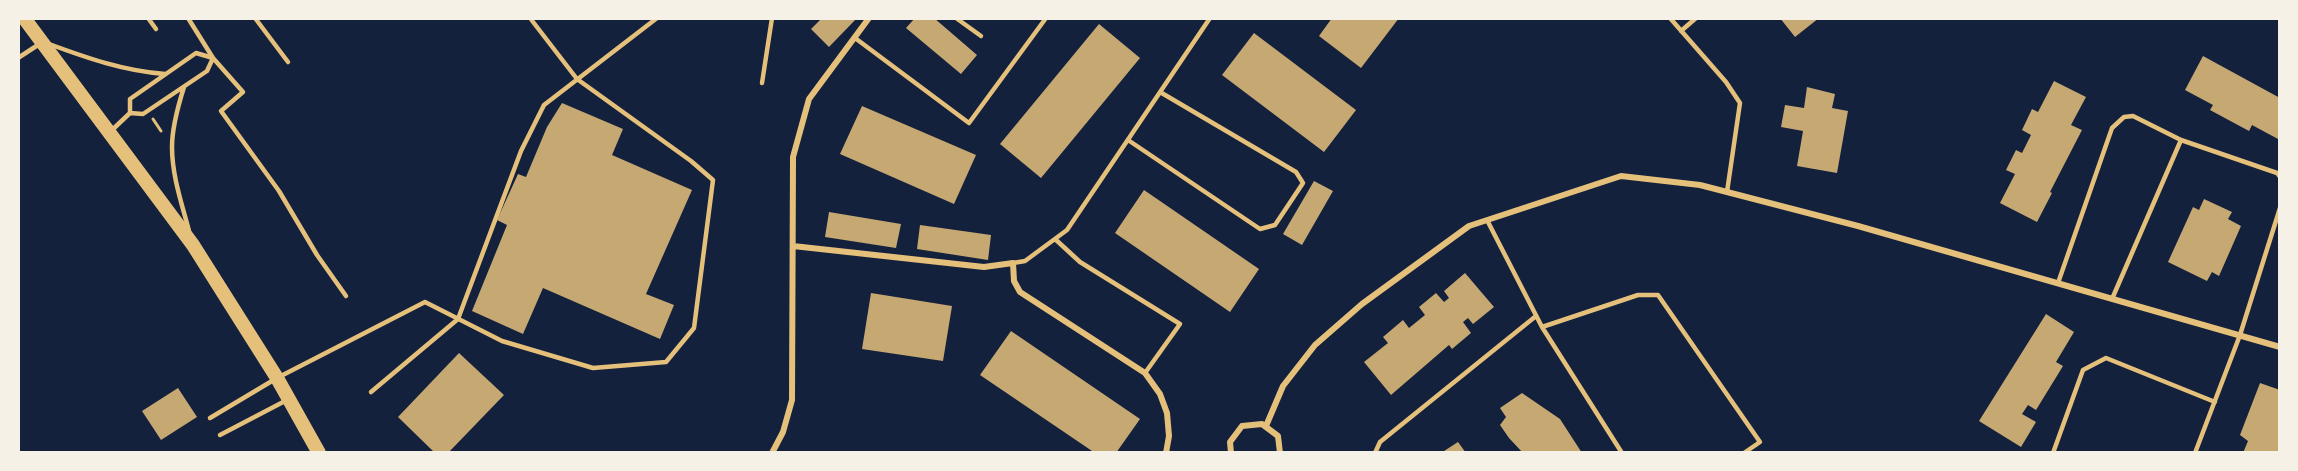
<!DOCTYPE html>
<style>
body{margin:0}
#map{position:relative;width:2298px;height:471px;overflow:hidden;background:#14213d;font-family:Arial,sans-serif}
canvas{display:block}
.frame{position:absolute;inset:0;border:20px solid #f6f1e7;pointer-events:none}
</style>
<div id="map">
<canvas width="2298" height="471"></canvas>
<div class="frame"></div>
</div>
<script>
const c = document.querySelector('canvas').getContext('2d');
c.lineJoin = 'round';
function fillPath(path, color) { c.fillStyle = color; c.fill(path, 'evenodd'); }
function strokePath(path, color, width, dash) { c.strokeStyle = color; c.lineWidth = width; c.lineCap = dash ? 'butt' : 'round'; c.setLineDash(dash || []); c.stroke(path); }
const building = new Path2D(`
 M822,18h35l-28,29 -18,-18z
 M915,18h19l43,37 -16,19 -55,-46z
 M1332,18h67l-38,50 -42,-32z
 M1780,18h39l-24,19z
 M1099,24l41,34 -99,120 -41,-34z
 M1254,33l102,77 -32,42 -102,-77z
 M2203,56l77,42v37l-2,4 -26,-14 -3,6 -39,-21 3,-5 -28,-15z
 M2054,81l32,16 -15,28 11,5 -32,62 2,1 -15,29 -37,-19 15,-29 -9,-4 10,-20 6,3 9,-18 -9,-5 10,-21 6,3z
 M1807,87l28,7 -3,14 16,3 -11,62 -40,-7 6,-35 -22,-4 4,-22 19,3z
 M562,103l61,26 -11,26 80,35 -46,104 28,11 -14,34 -117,-51 -20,46 -51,-23 35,-86 -10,-5 21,-46 8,3 21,-50z
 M862,106l114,49 -22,49 -114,-50z
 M1314,181l19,10 -31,54 -19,-11z
 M1144,190l115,79 -29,43 -115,-79z
 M2204,199l28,13 -4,7 13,7 -22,50 -7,-4 -5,9 -39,-19 25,-55 6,3z
 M829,212l72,12 -5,24 -71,-11z
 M920,225l71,10 -3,25 -71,-11z
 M1465,273l29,34 -21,17 -5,-6 -5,4 8,11 -19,16 -3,-4 -58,50 -27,-33 24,-19 -5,-6 20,-17 6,8 16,-13 -6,-8 17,-14 8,9 5,-4 -5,-7z
 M871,293l81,13 -9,55 -81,-12z
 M2046,314l28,18 -18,30 7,4 -27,44 -8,-5 -6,9 14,8 -15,25 -42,-26z
 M1011,331l129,88 -24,34h-21l-115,-78z
 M459,353l45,42 -56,58h-13l-37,-36z
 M2260,383l20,7v63h-37l5,-12 -8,-6z
 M178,388l19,29 -36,23 -19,-29z
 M1522,393l38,26 22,34h-59l-14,-15 -9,-13 6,-8 -6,-9z
 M1458,442l8,11h-25z`);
const path = new Path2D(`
 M153,119l8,12`);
const service = new Path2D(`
 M148,18l8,11
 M188,18l25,40 30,34 -22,19 58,80 38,64 29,41
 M255,18l33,44
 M956,18l25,18
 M1670,18l56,64 14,21 -13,89
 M1681,31l15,-13
 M855,38l114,85 77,-105
 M49,44c38,14 75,27 116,30
 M18,58l23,-15
 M762,83l10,-65
 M184,87c-6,19 -12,40 -12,60 0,29 10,57 17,84
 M111,131l19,-18v-14l66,-46 17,5 -6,13 -64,43 -13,-1
 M1128,140l132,89 15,-4 28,-42 -7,-11 -136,-80
 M1487,220l55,107 80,126
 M1055,239l25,23 100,62 -35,49
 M1013,263l12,-2 42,-31 143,-212
 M2058,283l54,-155 12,-11 9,-1 48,24 96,33 3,4
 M2112,299l69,-159
 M1542,327l96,-32h20l102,147 -16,11
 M371,392l87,-73 63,-168 23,-46 113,-87
 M210,418l67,-40 148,-76 77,39 91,27 73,-6 28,-34 19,-148 -22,-19 -114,-82 -47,-61
 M220,435l67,-35
 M1375,453l5,-11 156,-126
 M2053,453l30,-83 23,-12 109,44
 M2195,453l45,-118 40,-127`);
const minor = new Path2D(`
 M793,246l191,21 29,-4 1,18 6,11 125,81 15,21 7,19 2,23 -3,17
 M1266,426l17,-40 32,-41 47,-41 107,-78 152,-50 79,9 158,41 422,121
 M772,453l11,-21 9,-32 1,-243 16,-58 60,-81
 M1231,453l-1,-11 12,-16 20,-2 16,12 2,17`);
const primary = new Path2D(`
 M24,18l169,227 84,133 42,75`);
fillPath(building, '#c6a872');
strokePath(path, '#e5c07b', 3);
strokePath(service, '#e5c07b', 4.5);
strokePath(minor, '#e5c07b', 6);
strokePath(primary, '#e5c07b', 14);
</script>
